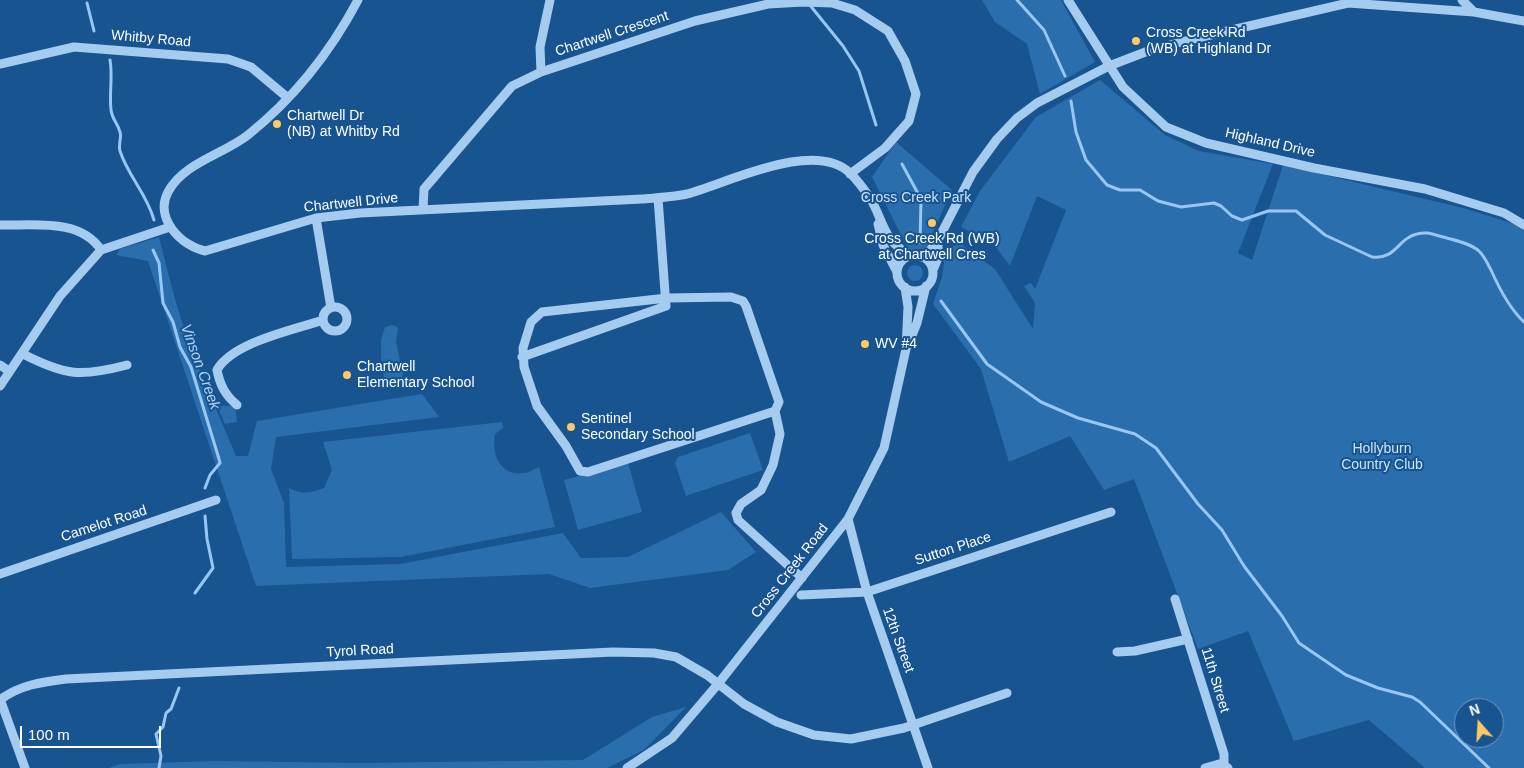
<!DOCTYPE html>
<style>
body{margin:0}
#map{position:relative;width:1524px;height:768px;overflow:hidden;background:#175490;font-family:Helvetica,sans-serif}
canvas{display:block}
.north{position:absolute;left:1454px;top:698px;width:50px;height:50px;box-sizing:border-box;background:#175490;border:1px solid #7498bc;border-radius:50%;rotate:341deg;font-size:14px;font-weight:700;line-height:20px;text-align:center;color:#fff}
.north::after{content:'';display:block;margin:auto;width:18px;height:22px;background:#ffc863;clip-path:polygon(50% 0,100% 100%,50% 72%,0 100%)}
.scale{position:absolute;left:20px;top:726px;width:141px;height:22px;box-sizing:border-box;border:2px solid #fff;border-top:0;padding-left:6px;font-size:15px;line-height:18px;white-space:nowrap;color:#fff;-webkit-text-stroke:4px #175490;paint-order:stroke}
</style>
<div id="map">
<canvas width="1524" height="768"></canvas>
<div class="north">N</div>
<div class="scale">100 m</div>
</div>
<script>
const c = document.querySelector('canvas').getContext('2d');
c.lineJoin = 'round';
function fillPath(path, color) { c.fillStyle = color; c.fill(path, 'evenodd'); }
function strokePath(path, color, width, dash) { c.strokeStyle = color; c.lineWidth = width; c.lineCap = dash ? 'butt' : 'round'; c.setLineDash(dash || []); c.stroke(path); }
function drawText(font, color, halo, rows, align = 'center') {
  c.font = font + ' Helvetica,sans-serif'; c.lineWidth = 4; c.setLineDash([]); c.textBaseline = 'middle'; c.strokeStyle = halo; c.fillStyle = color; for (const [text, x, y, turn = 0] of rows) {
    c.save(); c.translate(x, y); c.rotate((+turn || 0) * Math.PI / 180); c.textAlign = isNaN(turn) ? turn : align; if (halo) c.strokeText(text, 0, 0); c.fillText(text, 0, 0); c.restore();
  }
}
const green = new Path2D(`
 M982,0h79l34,62 -55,32 -13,-50 -32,-22z
 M1100,80l65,55 34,16 74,13 -35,89 14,7 31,-95 180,43 61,19v541h-99l-56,-48 -75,21 -46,-110 -50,18 -64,-170 -30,11 -34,-54 -61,26 -28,-93 -48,-65 9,-27 4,-29 15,-4 34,25 38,60 2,-26 -11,-17 7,-3 4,6 31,-79 -29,-14 -27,70 -17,-23 -32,-16 19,-36 56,-74zM1464,708h30v30h-30z
 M896,142l56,48 -27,60c-7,3 -11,2 -17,-1l-36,-72z
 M159,237c7,28 14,57 23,85 15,46 36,90 54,134h12l9,-35 165,-27 17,23 -163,20 -5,32 13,34 2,64 114,-3 163,-31 18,25 47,-1 93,-45 35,40 -28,18 -138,18 -41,-14 -293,12 -108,-325 -32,-6 4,-6z
 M907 273a8 8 0 1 1 16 0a8 8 0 1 1-16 0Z
 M392,325l6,2 -2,15 7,32 -3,9 -15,2 -4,-28v-17l4,-13z
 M217,406h18l2,16 -12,2z
 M502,422l1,6 -8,6c-4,19 5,43 29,39 5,0 10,-4 15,-6l16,60 -154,30 -109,2 -3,-71c13,7 22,5 35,0l8,-18 -9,-28z
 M750,433l13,37 -77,26 -11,-33 3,-6z
 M628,463l14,49 -64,18 -14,-50z
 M686,707l-42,43 -37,18h-498l11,-4 95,-3 145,2 223,-3 69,-43z`);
const stream = new Path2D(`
 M1017,0l27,30 21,46
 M87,3l7,28
 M809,4l34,42 16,25 17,54
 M110,60c3,17 -1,33 1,50 1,9 7,14 9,22 2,6 -2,12 0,19 8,25 27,43 34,69
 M1071,101l5,31 10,28 21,25 13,5h20l18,11 23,6 33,-4 7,3 11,10 10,4 26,-9h28l29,24 47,22c24,3 26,-19 45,-23 11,-3 17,1 26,3 11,3 27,6 36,14 6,6 8,12 12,19 8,18 19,39 33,52
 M902,164l19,35 -1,44
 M153,250l6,13 4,40 10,19 7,25 11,20 28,92 1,4 -10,12 -5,13
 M941,301l46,63 37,26 17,12 37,16 57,16 21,14 42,56 24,26 22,36 38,50 17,27 47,32 32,13 34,9 8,5 69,66
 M195,593l18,-25 -6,-29 -2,-23
 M159,768l2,-12 -5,-22 7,-7 3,-14 5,-4 8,-21`);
const minor = new Path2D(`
 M358,0c-27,51 -65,99 -110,135 -24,19 -65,28 -80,57 -14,26 13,54 37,59l111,-33 44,-5 282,-14c14,-1 31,-2 45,-5 41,-11 128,-56 164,-20 6,6 12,14 17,21 16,23 13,46 43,60
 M1068,0l55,87 43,40 40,16 108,25 111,21 79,24 20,12
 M1462,0l12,12
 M0,64l74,-17 154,12 23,8 37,31
 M541,72l-1,-25 10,-47
 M423,210l1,-21 88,-103 29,-14 154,-51 73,-17 35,-2 29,1 23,7 33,21 17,30 11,33 -7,27 -24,27 -35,26
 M316,218l15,90
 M878,224l5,21 14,27
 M0,225c34,1 80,-7 101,25
 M101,250l69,-23
 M897 273a18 18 0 1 1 36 0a18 18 0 1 1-36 0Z
 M922,257l5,-3 11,-14 35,-68 24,-33 20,-21 20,-15 72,-37 39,-15 45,-12 155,-36 126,9 50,9
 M933,270l5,-12v-18
 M731,297l12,4 3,5 33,96 -4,9 -187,61 -8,-1 -14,-25 -29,-40 -13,-39 -1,-19 8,-26 11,-10 125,-14z
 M323 319a12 12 0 1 1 24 0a12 12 0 1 1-24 0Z
 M908,345l9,-22 9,-37
 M23,354c43,22 58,23 104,11
 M522,357l144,-51 -8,-108
 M0,365l9,6
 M0,386l60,-90 41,-46
 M237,405c-12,-10 -17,-20 -20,-35 16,-28 77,-40 106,-50
 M775,411l5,23 -7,31 -12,25 -20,14 -5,9 2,7 64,58
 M848,519l19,73 61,176
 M0,574l216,-74
 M801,595l66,-3 244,-80
 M1175,599l49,155v11l4,3
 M1117,652l18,-1 53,-12
 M0,699l25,69
 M0,700c19,-15 42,-18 66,-21l547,-27 41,1 22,4 31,18 37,29 33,18 37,13 37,4 53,-11 103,-35
 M627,768l45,-30 46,-54 130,-165 36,-71 22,-99 2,-42 -3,-20
 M1205,768l14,-4 5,1`);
const markers = [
 [1136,41,5,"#ffc863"],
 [277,124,5,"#ffc863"],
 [932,223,5,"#ffc863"],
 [865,344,5,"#ffc863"],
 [347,375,5,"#ffc863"],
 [571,427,5,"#ffc863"]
];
const poiNames = [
 ["Cross Creek Rd",1146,33],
 ["(WB) at Highland Dr",1146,49],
 ["Chartwell Dr",287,116],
 ["(NB) at Whitby Rd",287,132],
 ["Cross Creek Rd (WB)",932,239,"center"],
 ["at Chartwell Cres",932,255,"center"],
 ["WV #4",875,344],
 ["Chartwell",357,367],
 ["Elementary School",357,383],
 ["Sentinel",581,419],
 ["Secondary School",581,435]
];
const streetNames = [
 ["Chartwell Crescent",612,34,-18],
 ["Whitby Road",151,39,5],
 ["Highland Drive",1270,143,13],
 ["Chartwell Drive",351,203,-6],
 ["Camelot Road",104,524,-18],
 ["Sutton Place",953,549,-18],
 ["Cross Creek Road",790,571,-52],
 ["12th Street",898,640,70],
 ["Tyrol Road",360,651,-3],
 ["11th Street",1215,680,73]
];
const parkNames = [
 ["Cross Creek Park",916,198],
 ["Hollyburn",1382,449],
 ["Country Club",1382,465]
];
const waterNames = [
 ["Vinson Creek",200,367,70]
];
fillPath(green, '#2a6eae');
strokePath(stream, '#97c7f2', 3);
strokePath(minor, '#a5cbef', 9);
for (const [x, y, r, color] of markers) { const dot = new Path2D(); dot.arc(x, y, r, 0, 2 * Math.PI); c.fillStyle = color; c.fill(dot); strokePath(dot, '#175490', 2); }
drawText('14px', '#fff', '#175490', poiNames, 'left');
drawText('14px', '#fff', '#175490', streetNames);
drawText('14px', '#cbe4fb', '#175490', parkNames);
drawText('italic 15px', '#b1d5f6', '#175490', waterNames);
</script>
